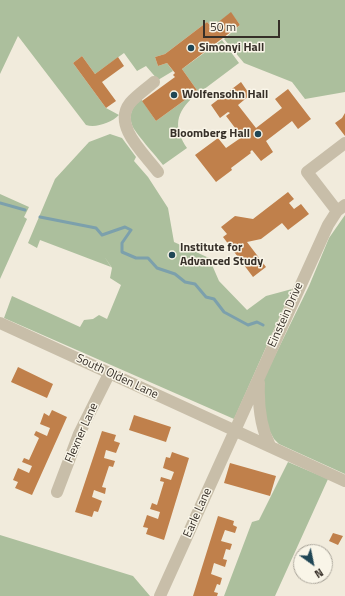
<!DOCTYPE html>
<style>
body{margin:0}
#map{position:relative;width:345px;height:596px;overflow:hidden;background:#f1ebdc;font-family:"Titillium Web",sans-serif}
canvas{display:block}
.north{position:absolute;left:293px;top:544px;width:40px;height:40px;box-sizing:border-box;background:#f9f5e8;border:1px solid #aba69b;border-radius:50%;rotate:147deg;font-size:11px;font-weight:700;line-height:16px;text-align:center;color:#362f28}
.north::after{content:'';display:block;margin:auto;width:14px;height:18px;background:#204655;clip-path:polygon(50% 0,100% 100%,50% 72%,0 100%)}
.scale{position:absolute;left:203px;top:20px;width:77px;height:18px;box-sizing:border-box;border:2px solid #362f28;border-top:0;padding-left:5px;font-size:12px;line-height:14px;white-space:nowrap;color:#362f28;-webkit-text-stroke:3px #f9f5e8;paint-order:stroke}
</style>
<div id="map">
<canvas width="345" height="596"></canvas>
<div class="north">N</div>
<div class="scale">50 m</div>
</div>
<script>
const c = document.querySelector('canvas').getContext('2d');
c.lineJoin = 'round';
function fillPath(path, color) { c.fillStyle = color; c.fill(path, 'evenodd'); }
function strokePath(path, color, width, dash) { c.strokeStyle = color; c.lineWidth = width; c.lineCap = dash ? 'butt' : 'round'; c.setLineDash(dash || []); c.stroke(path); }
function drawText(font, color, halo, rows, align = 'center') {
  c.font = font + ' "Titillium Web",sans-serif'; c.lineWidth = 3; c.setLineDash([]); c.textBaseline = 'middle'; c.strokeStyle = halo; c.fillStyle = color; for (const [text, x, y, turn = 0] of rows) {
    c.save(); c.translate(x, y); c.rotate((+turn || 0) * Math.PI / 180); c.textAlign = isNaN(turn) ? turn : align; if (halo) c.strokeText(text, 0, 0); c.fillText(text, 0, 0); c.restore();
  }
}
const green = new Path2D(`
 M0,0h345v92l-40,7 -13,-17 -48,-19 -20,-24 16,-14 -9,-12 -19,14 -5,-5 -42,32 -10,3 3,9 9,-3 6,8 -15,9 -12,-14 -9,5 -13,-18 -29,21 -13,-18 -9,7 33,45 13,7c-8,8 -23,13 -33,10l-68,-89 -18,38z
 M222,40l17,23 -40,30 -17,-24z
 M189,97l2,2c-17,17 -16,31 -4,49l-24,17c-6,-8 -29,-33 -31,-40 -4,-11 1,-19 9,-26l15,22z
 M110,134l12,4 14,19 -2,4 14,16 20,31 6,34 35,16 10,23 28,29 19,-14 26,-7 -58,130 -230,-101 8,-22 68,31 4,-7 9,-1 6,-4 8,4 14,-34 -11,-7 2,-10 -8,-12 7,11 -71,-27 -3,8 -9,-5 27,-64 34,-37z
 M0,194l29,13 -5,10 3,2 -27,60z
 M345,215v259l-66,-30 -5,-5 -6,-11 -6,-33 2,-17 45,-92 20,-48z
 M288,462l40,17 -53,117h-51l28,-74 7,-2z
 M0,535l133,41 17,20h-150z`);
const stream = new Path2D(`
 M0,203l25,7
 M40,217l56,11 6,7 23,-8 6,3 -9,13v9l14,6h12l9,10 18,6 10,8 10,2 11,13 8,2 10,13 24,13 9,-3 6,3`);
const building = new Path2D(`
 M231,12l9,13 -58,44 17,24 -8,6 -2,-2 -33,24 -14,-20 33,-24 -2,-2 2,-2 -8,-10 -9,3 -3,-9 10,-3 42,-32 5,5z
 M82,56l13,18 23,-17 6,9 -22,16 14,19 -10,7 -33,-45z
 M241,82l9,13 -12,10 18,23 26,-20 -7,-9 13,-10 23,30 -13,10 -6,-8 -26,20 7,11 -12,9 -9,-11 -2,2 1,1 -20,15 1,2 -16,12 -21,-27 23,-17 8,10 16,-11 -16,-21 4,-3 -2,-1 -8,6 -9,-13z
 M345,113v23l-10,-13 7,-5z
 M288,192l6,7 -5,4 5,6 7,-5 8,10 -21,16 -6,-7 -21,16 -14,3 19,25 -13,10 -30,-40 4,-3 -6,-7 14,-11 18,3z
 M18,367l35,17 -6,14 -36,-16z
 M52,410l15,7 -35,78 -17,-7 3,-6 -5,-2 5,-12 11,5 3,-7 -10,-4 2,-4 5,2 10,-22 -5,-3 2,-4 11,5 3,-8 -10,-4 4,-11 5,3z
 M134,415l37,12 -5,15 -37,-12z
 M102,431l14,4 -2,6 6,2 -4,10 -10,-3 -2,8 11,3 -2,6 -4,-1 -7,21 4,1 -1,6 -11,-4 -2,7 10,4 -4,11 -4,-1 -2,6 -17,-5z
 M172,452l17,6 -25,82 -18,-6 2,-6 -5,-1 4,-12 11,4 2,-7 -10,-3 2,-6 5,2 7,-23 -4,-1 1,-4 10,3 3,-8 -11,-4 3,-11 4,1z
 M230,463l46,13 -6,20 -46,-13z
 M218,516l16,5 -1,4 4,2 -2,6 -10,-3 -4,11 11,3 -2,6 -4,-1 -3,10 4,1 -2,7 -11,-4 -3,11 11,4 -2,7 -3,-1 -3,8 4,1 -1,3h-24z
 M333,533l10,3 -5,9 -9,-4z`);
const minor = new Path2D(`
 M154,82c-8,7 -17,13 -24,21 -18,23 15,51 28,69
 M337,211l-30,-39 38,-29
 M0,323l345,158
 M259,383c-1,22 1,43 11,63
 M57,492l22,-58 30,-60
 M160,596l168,-371 9,-14 8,-6`);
const markers = [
 [191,48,4,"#204655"],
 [174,95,4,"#204655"],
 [258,134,4,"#204655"],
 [172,255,4,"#204655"]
];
const poiNames = [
 ["Simonyi Hall",199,48],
 ["Wolfensohn Hall",182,95],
 ["Bloomberg Hall",250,134,"right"],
 ["Institute for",180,248],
 ["Advanced Study",180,262]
];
const streetNames = [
 ["Einstein Drive",286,315,-66],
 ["South Olden Lane",117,377,25],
 ["Flexner Lane",82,433,-66],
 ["Earle Lane",198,513,-66]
];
fillPath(green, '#acbf9d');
strokePath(stream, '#7ca0ac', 3);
fillPath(building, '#c0804b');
strokePath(minor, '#c8bea9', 12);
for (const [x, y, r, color] of markers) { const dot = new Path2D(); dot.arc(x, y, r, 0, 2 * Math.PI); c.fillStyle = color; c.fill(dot); strokePath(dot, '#f9f5e8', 1.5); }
drawText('bold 12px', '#362f28', '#f9f5e8', poiNames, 'left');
drawText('12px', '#362f28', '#f9f5e8', streetNames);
</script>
